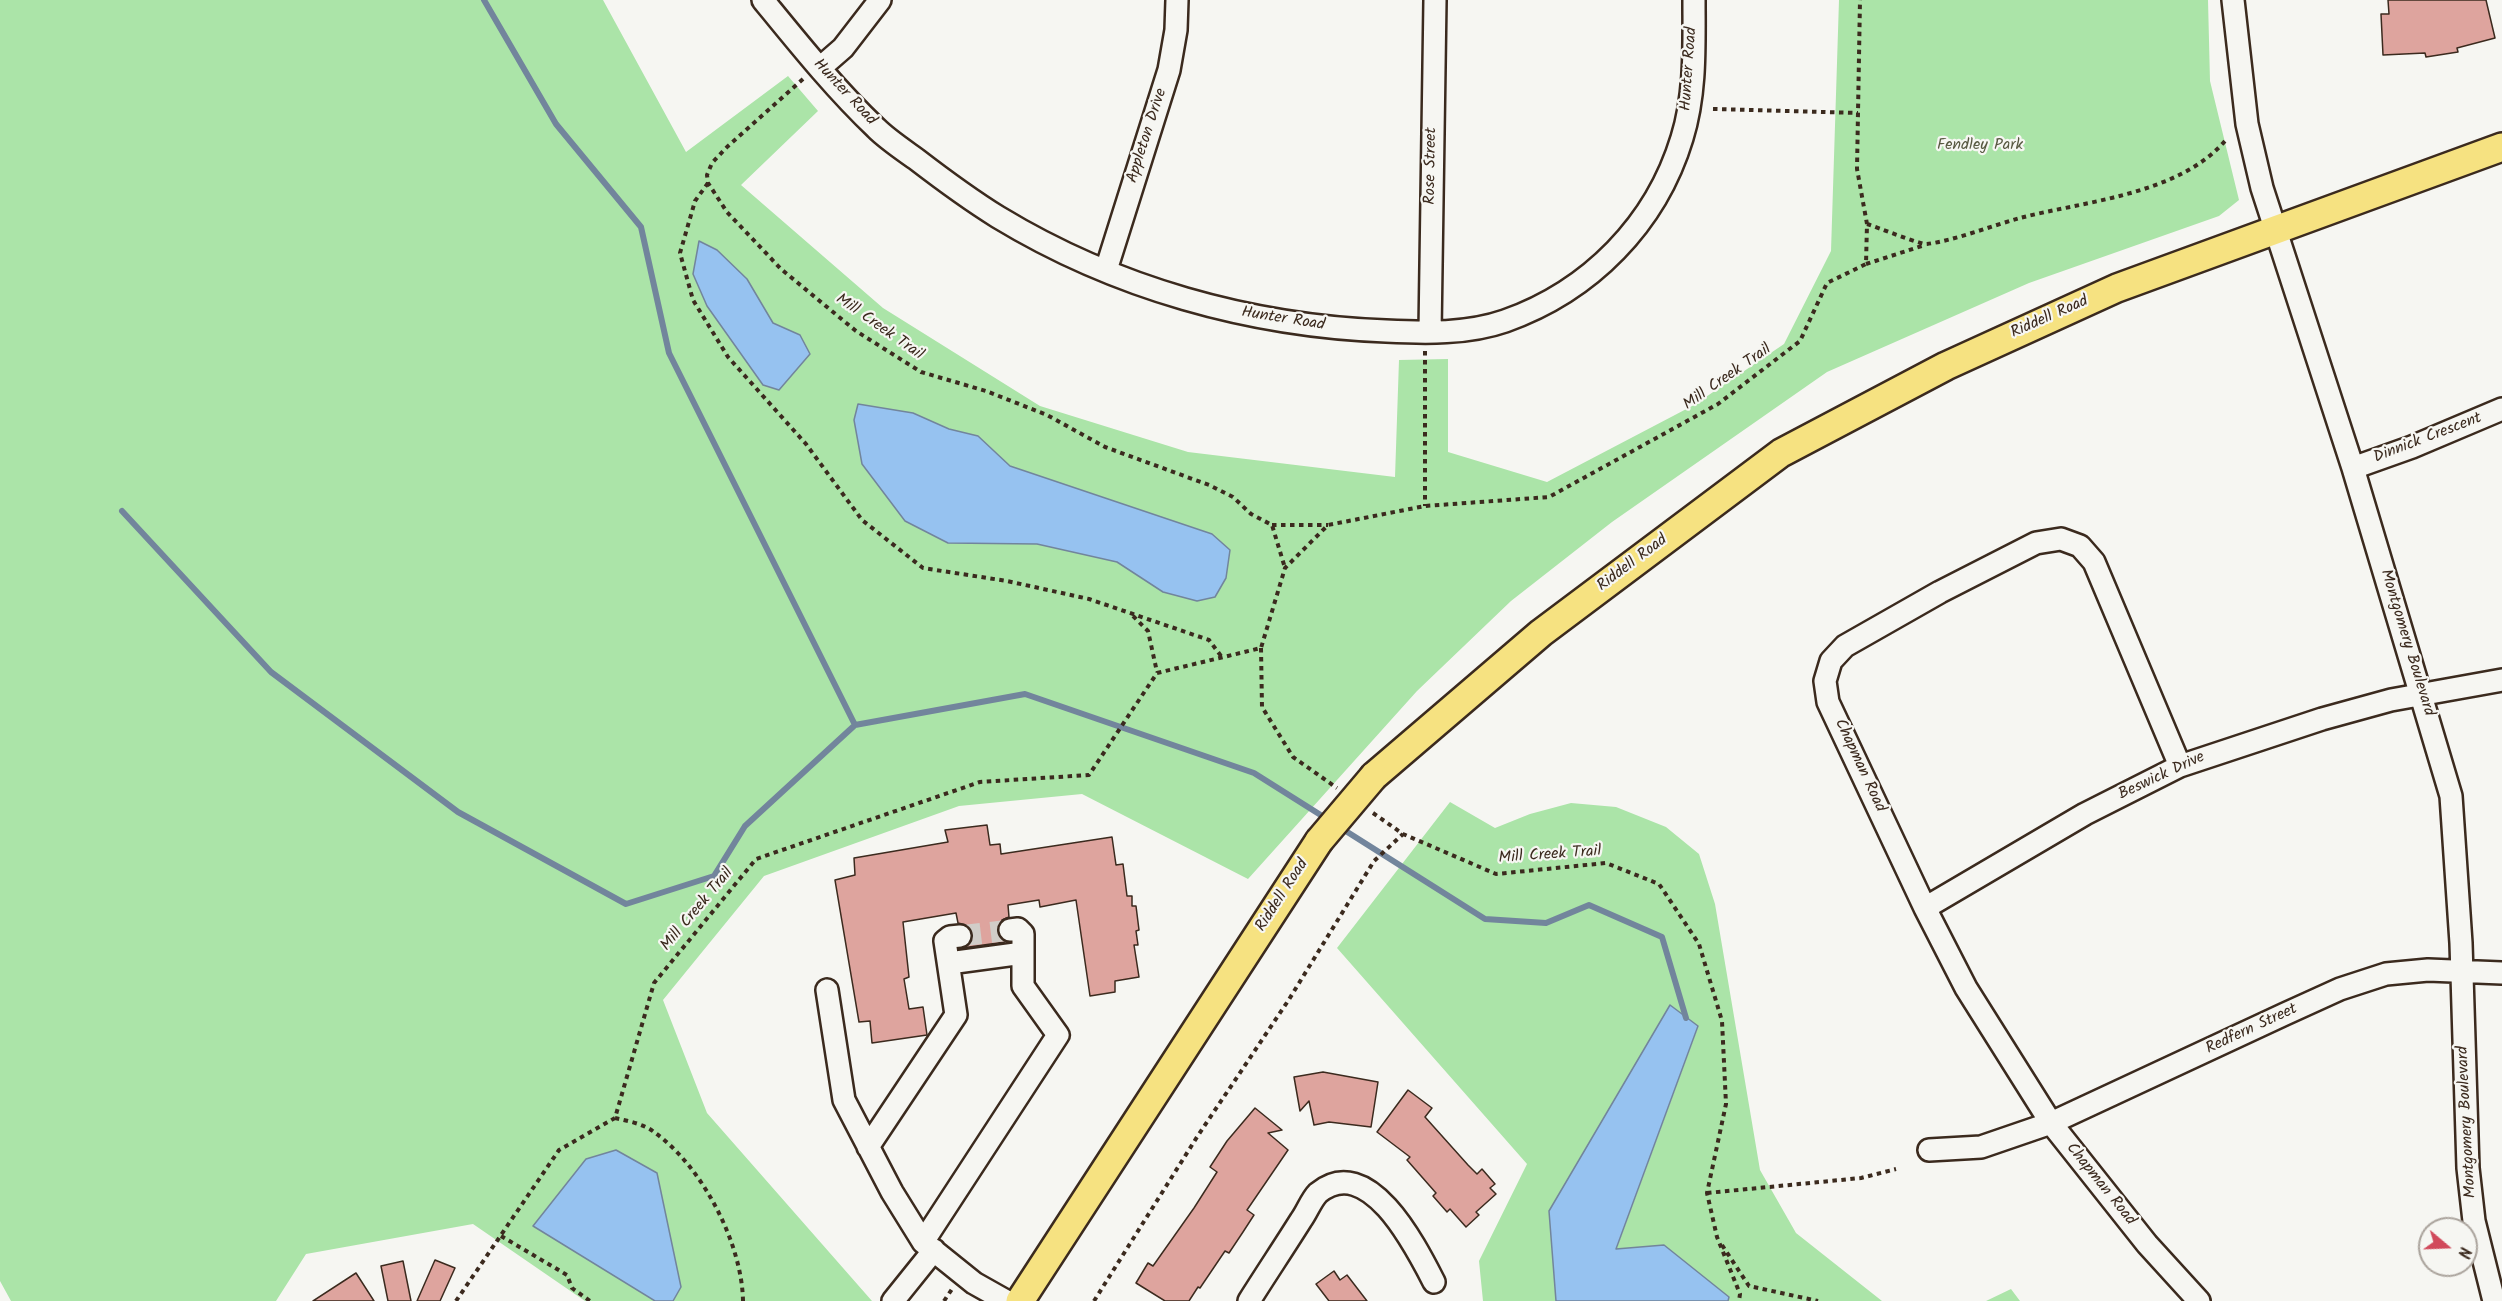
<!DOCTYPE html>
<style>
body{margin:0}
#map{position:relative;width:2502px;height:1301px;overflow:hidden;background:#f6f6f2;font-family:Kalam,sans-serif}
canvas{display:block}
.north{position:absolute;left:2418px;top:1217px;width:60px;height:60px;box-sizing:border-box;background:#f6f6f2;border:2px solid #aba49d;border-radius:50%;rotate:109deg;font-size:16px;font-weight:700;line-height:24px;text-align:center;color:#3b2a1e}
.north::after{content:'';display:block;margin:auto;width:21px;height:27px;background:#d1495b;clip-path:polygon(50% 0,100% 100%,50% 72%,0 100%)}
</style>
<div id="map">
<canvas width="2502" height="1301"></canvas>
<div class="north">N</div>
</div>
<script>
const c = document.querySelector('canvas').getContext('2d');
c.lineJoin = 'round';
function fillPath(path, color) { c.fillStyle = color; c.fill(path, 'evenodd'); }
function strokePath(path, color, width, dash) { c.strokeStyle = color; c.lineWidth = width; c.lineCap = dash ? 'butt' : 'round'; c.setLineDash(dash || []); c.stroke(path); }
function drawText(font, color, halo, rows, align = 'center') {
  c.font = font + ' Kalam,sans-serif'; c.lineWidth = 4.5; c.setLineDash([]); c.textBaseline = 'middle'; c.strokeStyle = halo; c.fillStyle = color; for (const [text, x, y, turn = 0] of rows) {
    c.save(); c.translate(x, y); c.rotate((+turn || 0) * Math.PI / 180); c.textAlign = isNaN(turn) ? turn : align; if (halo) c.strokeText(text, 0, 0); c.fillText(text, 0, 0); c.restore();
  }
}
const green = new Path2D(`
 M0,0h603l83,152 102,-76 30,35 -77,74 142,123 157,98 148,46 207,25 4,-117 49,-1v93l99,30 147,-77 90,-61 47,-93 8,-251h369l2,81 29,119 -20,16 -190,67 -202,89 -215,150 -101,79 -94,90 -169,188 -166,-85 -123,12 -195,70 -101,124 44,113 165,188h-287l-112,-77 -167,30 -30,47h-265l-11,-20z
 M1450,802l45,26 35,-14 41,-11 45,4 50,20 33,27 16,50 45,266 36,63 86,68h-154l1,-4 -113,-47 82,-223 -12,-9 -137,193 7,90h-73l-4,-40 48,-97 -190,-216z
 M2011,1289l9,12h-34z`);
const water = new Path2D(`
 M699,241l18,9 30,29 26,44 27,12 10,19 -31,36 -16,-5 -56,-79 -14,-32z
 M858,404l55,9 36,16 29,7 32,30 202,68 18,16 -4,28 -11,19 -18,4 -34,-9 -46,-30 -80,-18 -89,-1 -43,-22 -43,-57 -8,-44z
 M1670,1005l28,21 -82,223 48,-4 65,52 -1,4h-172l-7,-90z
 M616,1150l41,23 24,114 -8,14h-18l-122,-75 53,-67z`);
const stream = new Path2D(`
 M484,0l72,124 85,103 28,126 186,372
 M122,511l149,161 187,140 168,92 88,-28 31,-50 110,-101 170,-31 229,79 73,46
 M1341,828l144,91 61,4 43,-18 73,32 24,81`);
const building = new Path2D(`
 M2388,0h98l9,38 -38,10 1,4 -32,5 -1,-4 -42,2 -2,-41h8z
 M987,825l3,20 10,-1 1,10 111,-17 4,28 7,-1 4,32h5v10h4l3,24 -3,1 2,14h-4l5,32 -24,4v11l-25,4 -14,-96 -36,7 -1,-7 -31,5 1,12 -7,3 -5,11 8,11 -43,6 9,-6 2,-8 -7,-9 -8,-2 -2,-10 -53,9 6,55 -5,2 5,30 14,-2 4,28 -55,8 -2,-22 -11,1 -24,-142 20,-5 -1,-17 94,-16 -3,-12z
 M1323,1072l55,10 -7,45 -42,-5 -15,3 -5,-24 -9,10 -6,-34z
 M1408,1090l24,18 -7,9 43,48 9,9 5,-5 13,15 -5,4 6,6 -20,18 3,3 -13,12 -16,-18 -3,3 -14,-16 3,-3 -29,-33 3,-3 -33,-25z
 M1255,1108l27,22 -14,3 20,17 -41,60 7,5 -11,17 -14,21 -4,-2 -25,37 -2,-1 -9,14h-24l-29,-18 12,-20 5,3 41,-58 23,-36 -7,-5 17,-26z
 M435,1260l20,8 -15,33h-23z
 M403,1261l8,40h-23l-7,-35z
 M1334,1271l6,9 7,-5 20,26h-38l-13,-17z
 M356,1273l18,28h-61z`);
const minorTunnel = new Path2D(`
 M960,936l50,-6`);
const path = new Path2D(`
 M803,79l-76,68 -15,16 -5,12 1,8 19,29 54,57 75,62 65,41 65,19 61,24 58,32 104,38 24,12 18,17 21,11 13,43
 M1713,109l145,4
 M708,183l-13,18 -15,52 13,47 35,57 78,87 56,76 61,48 84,13 82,18 120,41 12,16
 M1867,224c10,3 54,21 60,20 29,-4 64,-18 93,-26 65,-17 158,-23 205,-77
 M1866,264l59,-19
 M1425,351v155
 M1272,525h56
 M1133,616l15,15 9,41
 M1261,648l1,59 31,50 44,31
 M1373,813l30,21 93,40 110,-11 53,21 40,60 23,77 4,83 -19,89 10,44 23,57 -1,7
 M615,1118c13,3 29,6 39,14 48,34 88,111 89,169
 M1707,1193l154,-15 35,-9
 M501,1236l66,39 5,13 18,13
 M1722,1245l27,41 69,15
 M456,1301l103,-151 56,-32 39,-135 102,-124 224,-77 109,-7 68,-102 104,-25 24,-80 43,-43 97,-19 124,-9 169,-93 82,-63 27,-58 39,-19 1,-40 -10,-55 3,-169
 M944,1301l8,-12
 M1094,1301l103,-164 91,-136 86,-140 29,-27`);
const minor = new Path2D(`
 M763,0c36,44 72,89 113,128 11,11 26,21 40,31 26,20 53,40 82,58 117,71 252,109 388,114 39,2 82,3 119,-10 85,-30 151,-97 177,-183 14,-45 12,-92 12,-138
 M2233,0l14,124 15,64 91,280 98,328 10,147 7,225 6,53 20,80
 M820,68l23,-20 37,-48
 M1106,270l63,-200 7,-40 1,-30
 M1430,332l5,-332
 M2353,468l59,-21 90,-38
 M2180,766l-86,-204 -14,-16 -19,-7 -25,4 -96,49 -95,54 -14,15 -6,20 3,21 97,206 41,80 85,135 96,121 52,57
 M1925,908l160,-94 95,-48 142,-47 69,-19 111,-20
 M949,963l74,-10
 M827,990l17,110 48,92 31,50 51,41 32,18
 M868,1147l88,-132 -11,-74 5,-4 10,-1
 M1929,1150l52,-3 70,-24 234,-109 55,-25 46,-15 42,-4 74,3
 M923,1242l135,-207 -35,-49v-52l-5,-5 -8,1
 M893,1301l41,-51
 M1249,1301c17,-27 35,-54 52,-81 6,-8 10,-20 17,-27 50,-41 97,52 116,89`);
const major = new Path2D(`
 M1374,776l167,-143 240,-180 165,-87 171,-78 385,-141
 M1020,1301l299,-460`);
const majorBridge = new Path2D(`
 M1319,841l55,-65`);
const streetNames = [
 ["Hunter Road",1690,69,-86],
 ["Hunter Road",844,93,47],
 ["Appleton Drive",1148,136,-72],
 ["Rose Street",1432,166,-89],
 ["Riddell Road",2050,318,-24],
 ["Hunter Road",1283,320,9],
 ["Mill Creek Trail",879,328,35],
 ["Mill Creek Trail",1728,378,-35],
 ["Dinnick Crescent",2428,439,-21],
 ["Riddell Road",1633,564,-37],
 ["Montgomery Boulevard",2406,643,73],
 ["Chapman Road",1859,766,65],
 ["Beswick Drive",2162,777,-25],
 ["Mill Creek Trail",1550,856,-4],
 ["Riddell Road",1283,896,-57],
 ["Mill Creek Trail",698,910,-50],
 ["Redfern Street",2252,1030,-25],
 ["Montgomery Boulevard",2468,1122,-93],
 ["Chapman Road",2100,1185,51]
];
const parkNames = [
 ["Fendley Park",1980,146]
];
fillPath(green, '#abe4a8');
fillPath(water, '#96c2f0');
strokePath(water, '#72859c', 1.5);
strokePath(stream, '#72859c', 6);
fillPath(building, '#dea49e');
strokePath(building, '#3b2a1e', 1.5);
strokePath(minorTunnel, '#d1cdc8', 21, [21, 10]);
strokePath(minor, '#3b2a1e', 26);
strokePath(major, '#3b2a1e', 32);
strokePath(path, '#3b2a1e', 4, [4.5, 4.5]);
strokePath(minor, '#f6f6f2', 21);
strokePath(major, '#f6e281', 27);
strokePath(majorBridge, '#3b2a1e', 32, []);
strokePath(majorBridge, '#f6e281', 27);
drawText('16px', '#3b2a1e', '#f6f6f2', streetNames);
drawText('16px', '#575840', '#f6f6f2', parkNames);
</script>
